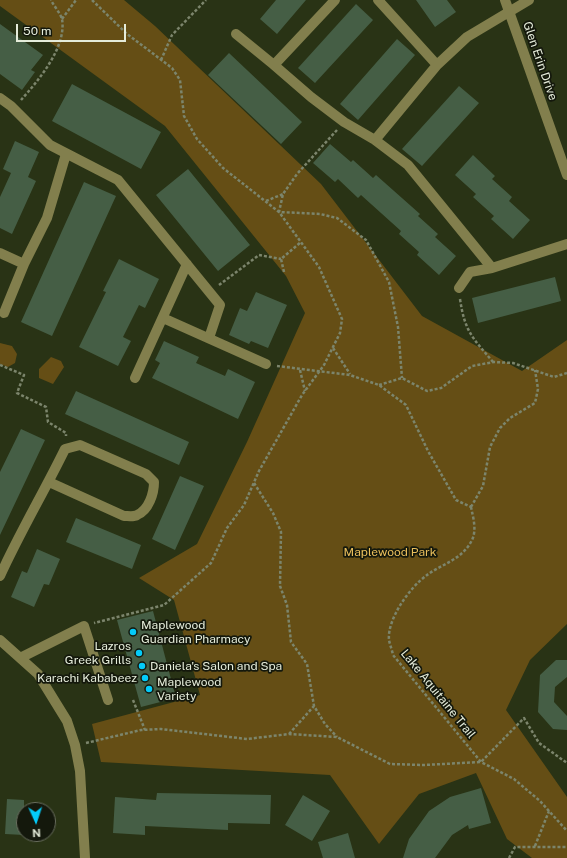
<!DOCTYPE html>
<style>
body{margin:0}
#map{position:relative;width:567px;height:858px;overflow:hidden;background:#293315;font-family:"Public Sans",sans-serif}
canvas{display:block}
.north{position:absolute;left:16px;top:802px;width:40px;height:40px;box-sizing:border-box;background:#14180c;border:1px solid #686d5e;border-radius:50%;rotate:177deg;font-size:11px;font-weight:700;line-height:16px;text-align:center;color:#e5ecda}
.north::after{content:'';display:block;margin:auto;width:14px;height:18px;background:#04cbf9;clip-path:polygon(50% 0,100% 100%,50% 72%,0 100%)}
.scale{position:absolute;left:16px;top:24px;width:110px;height:18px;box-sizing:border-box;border:2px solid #e5ecda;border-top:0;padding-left:5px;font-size:12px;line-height:14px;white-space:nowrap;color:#e5ecda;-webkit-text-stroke:3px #14180c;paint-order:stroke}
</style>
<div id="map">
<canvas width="567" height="858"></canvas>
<div class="north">N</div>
<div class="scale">50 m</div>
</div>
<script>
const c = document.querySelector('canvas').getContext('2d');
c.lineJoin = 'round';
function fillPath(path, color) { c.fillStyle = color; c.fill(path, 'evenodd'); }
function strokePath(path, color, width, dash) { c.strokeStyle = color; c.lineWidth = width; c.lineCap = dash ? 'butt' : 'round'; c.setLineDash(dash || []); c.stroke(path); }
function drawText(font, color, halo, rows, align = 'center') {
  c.font = font + ' "Public Sans",sans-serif'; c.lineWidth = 3.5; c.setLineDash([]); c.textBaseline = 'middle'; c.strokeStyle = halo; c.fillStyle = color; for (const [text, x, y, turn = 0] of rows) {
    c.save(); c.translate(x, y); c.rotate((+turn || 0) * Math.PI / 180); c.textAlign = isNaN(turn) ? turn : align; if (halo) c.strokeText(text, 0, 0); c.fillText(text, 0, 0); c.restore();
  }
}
const green = new Path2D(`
 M0,0h124l31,26 166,158 101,132 100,55 45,-31v284l-37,36 -24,50 61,87v61h-35l-25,-19 -31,-66 -57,21 -40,50 -49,-69 -229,-13 -9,-38 108,-29 -26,-95 -35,-22 58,-34 50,-102 58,-129 -19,-37 -121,-150 -165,-120z
 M0,343l12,3 5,8 -2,9 -7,4 -8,-3z
 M51,357l10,4 3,6 -11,17 -14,-6v-9z`);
const building = new Path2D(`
 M276,0h30l-29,34 -17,-15z
 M416,0h31l9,12 -21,15z
 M356,4l17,16 -58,63 -17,-15z
 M0,24l43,31 -12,15 4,2 -13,18 -22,-16z
 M397,39l18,16 -57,65 -18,-16z
 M229,53l73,69 -21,22 -73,-69z
 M72,84l89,48 -20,37 -89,-48z
 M459,86l20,17 -57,63 -20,-17z
 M15,141l24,11 -11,25 8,4 -24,53 -12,-6v-31l11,-24 -8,-4z
 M330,144l21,18 2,-2 20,18 3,-3 44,39 -2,2 20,18 -3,3 21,19 -17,19 -22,-20 2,-3 -20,-18 2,-3 -40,-36 -3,3 -20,-19 -3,3 -22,-19z
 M473,155l22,21 -3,3 20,18 -3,4 21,19 -17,19 -22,-20 3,-3 -21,-19 3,-3 -21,-19z
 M188,169l62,76 -32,26 -62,-76z
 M84,182l32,14 -64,140 -31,-14z
 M119,259l40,20 -14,29 -6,-3 -16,32 8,4 -13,25 -39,-19 27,-55 -3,-1z
 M555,277l6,24 -83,22 -6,-25z
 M256,292l31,13 -19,43 -17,-7 -2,3 -20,-9 11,-27 7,3z
 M164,341l35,16 -3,6 29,13 3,-7 27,13 -17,37 -86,-41 8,-15 -5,-3z
 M76,391l113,51 -10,23 -114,-51z
 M21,429l24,11 -45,95v-63z
 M180,476l24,10 -29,64 -23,-11z
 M76,518l65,27 -9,24 -66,-27z
 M37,549l23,10 -11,26 -5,-1 -10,23 -23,-10 11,-26 5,2z
 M153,611l23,87 -35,9 -24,-87z
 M556,660h11v17l-12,10 -1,15 13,14v14l-14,-1 -15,-17 2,-37z
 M481,788l10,35 -22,6 -1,-4 -16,10 -17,23h-32l6,-19 20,-28 21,-14z
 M157,793l114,2 -1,29 -42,-1v7l-83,-4v9l-32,-2 2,-36 41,3z
 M303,795l27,16 -18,30 -27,-16z
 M7,799l17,1v35l-19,-1z
 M348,833l7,25h-32l-5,-16z`);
const path = new Path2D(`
 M92,0l35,34 45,34 8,12 4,36 13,23 26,29 56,44 40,55 23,52 -2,14 -16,32 -22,30 -43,76 -15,34 -17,23 -16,35 -47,42 -70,18
 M62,19l14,-19
 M161,60l11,-25 34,-35
 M21,100c17,-19 46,-53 41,-81 -2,-6 -8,-13 -11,-19
 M337,130l-40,44 -14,20 -4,18 41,2 17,4 29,22 23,42 9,45 4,51
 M266,201l17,-7
 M284,272l-3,-13 20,-17
 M219,285l40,-30 22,4
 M460,299c5,33 12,38 33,63
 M333,348l17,26
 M0,365l24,10 -7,18 29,14 2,15 18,11v3
 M277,366l73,9 29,10 27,20 22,46 28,49 15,7
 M300,370l5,21
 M379,385l23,-7 25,13 14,-3 31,-22 22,-4 19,1 41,14 13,-4
 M254,483l19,30 8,19 -1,54 7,19 4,37 16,22 7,42 11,18 12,13
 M471,507c2,10 6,23 1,33 -9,19 -30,24 -45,35 -17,12 -40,44 -38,65 1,5 3,10 4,15l88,107 33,17 26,22 27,30
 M471,507l12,-21 7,-39 10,-19 10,-10 25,-15 3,-14 -3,-19
 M133,700l12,30
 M289,734l25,-28
 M86,743l55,-13 20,-1 86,10 42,-5 48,3 53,27 34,1 57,-3 43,-44 15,25 28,20
 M535,846l14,-35
 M509,858l6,-11h52`);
const minor = new Path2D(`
 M335,0l-61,65 37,32 33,25 31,18 33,25 84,103 75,-24
 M378,0l59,65 30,-28 62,-37
 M505,0l62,175
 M236,34l38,31
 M0,98l11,8 39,39 68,35 102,125 -11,33
 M375,140l62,-75
 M0,253l24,11 23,-46 19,-64
 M459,288l11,-16 22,-4
 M4,313l20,-49
 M163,318l103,46
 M135,378l52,-114
 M0,576c20,-44 44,-84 65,-127l15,-4 66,29 8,8c0,11 -5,28 -17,33 -3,2 -9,1 -13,1l-75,-34
 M0,640l38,34 29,47 8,24 5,26 5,87
 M20,658l64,-32 24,74`);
const markers = [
 [133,632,4,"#04cbf9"],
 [139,653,4,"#04cbf9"],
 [142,666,4,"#04cbf9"],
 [145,678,4,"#04cbf9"],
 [149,689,4,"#04cbf9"]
];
const streetNames = [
 ["Glen Erin Drive",540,61,71],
 ["Lake Aquitaine Trail",438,694,51]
];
const parkNames = [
 ["Maplewood Park",390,552]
];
const poiNames = [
 ["Maplewood",141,625],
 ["Guardian Pharmacy",141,639],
 ["Lazros",131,646,"right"],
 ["Greek Grills",131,660,"right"],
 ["Daniela's Salon and Spa",150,666],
 ["Karachi Kababeez",137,678,"right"],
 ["Maplewood",157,682],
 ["Variety",157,696]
];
fillPath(green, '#654e15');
fillPath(building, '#455e45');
strokePath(path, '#7c856c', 2.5, [3, 2]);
strokePath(minor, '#827f4d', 10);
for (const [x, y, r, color] of markers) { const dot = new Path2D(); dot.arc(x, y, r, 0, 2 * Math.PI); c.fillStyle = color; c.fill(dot); strokePath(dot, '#14180c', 1.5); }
drawText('12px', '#e5ecda', '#14180c', streetNames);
drawText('12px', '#eabf5c', '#14180c', parkNames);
drawText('12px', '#e5ecda', '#14180c', poiNames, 'left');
</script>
